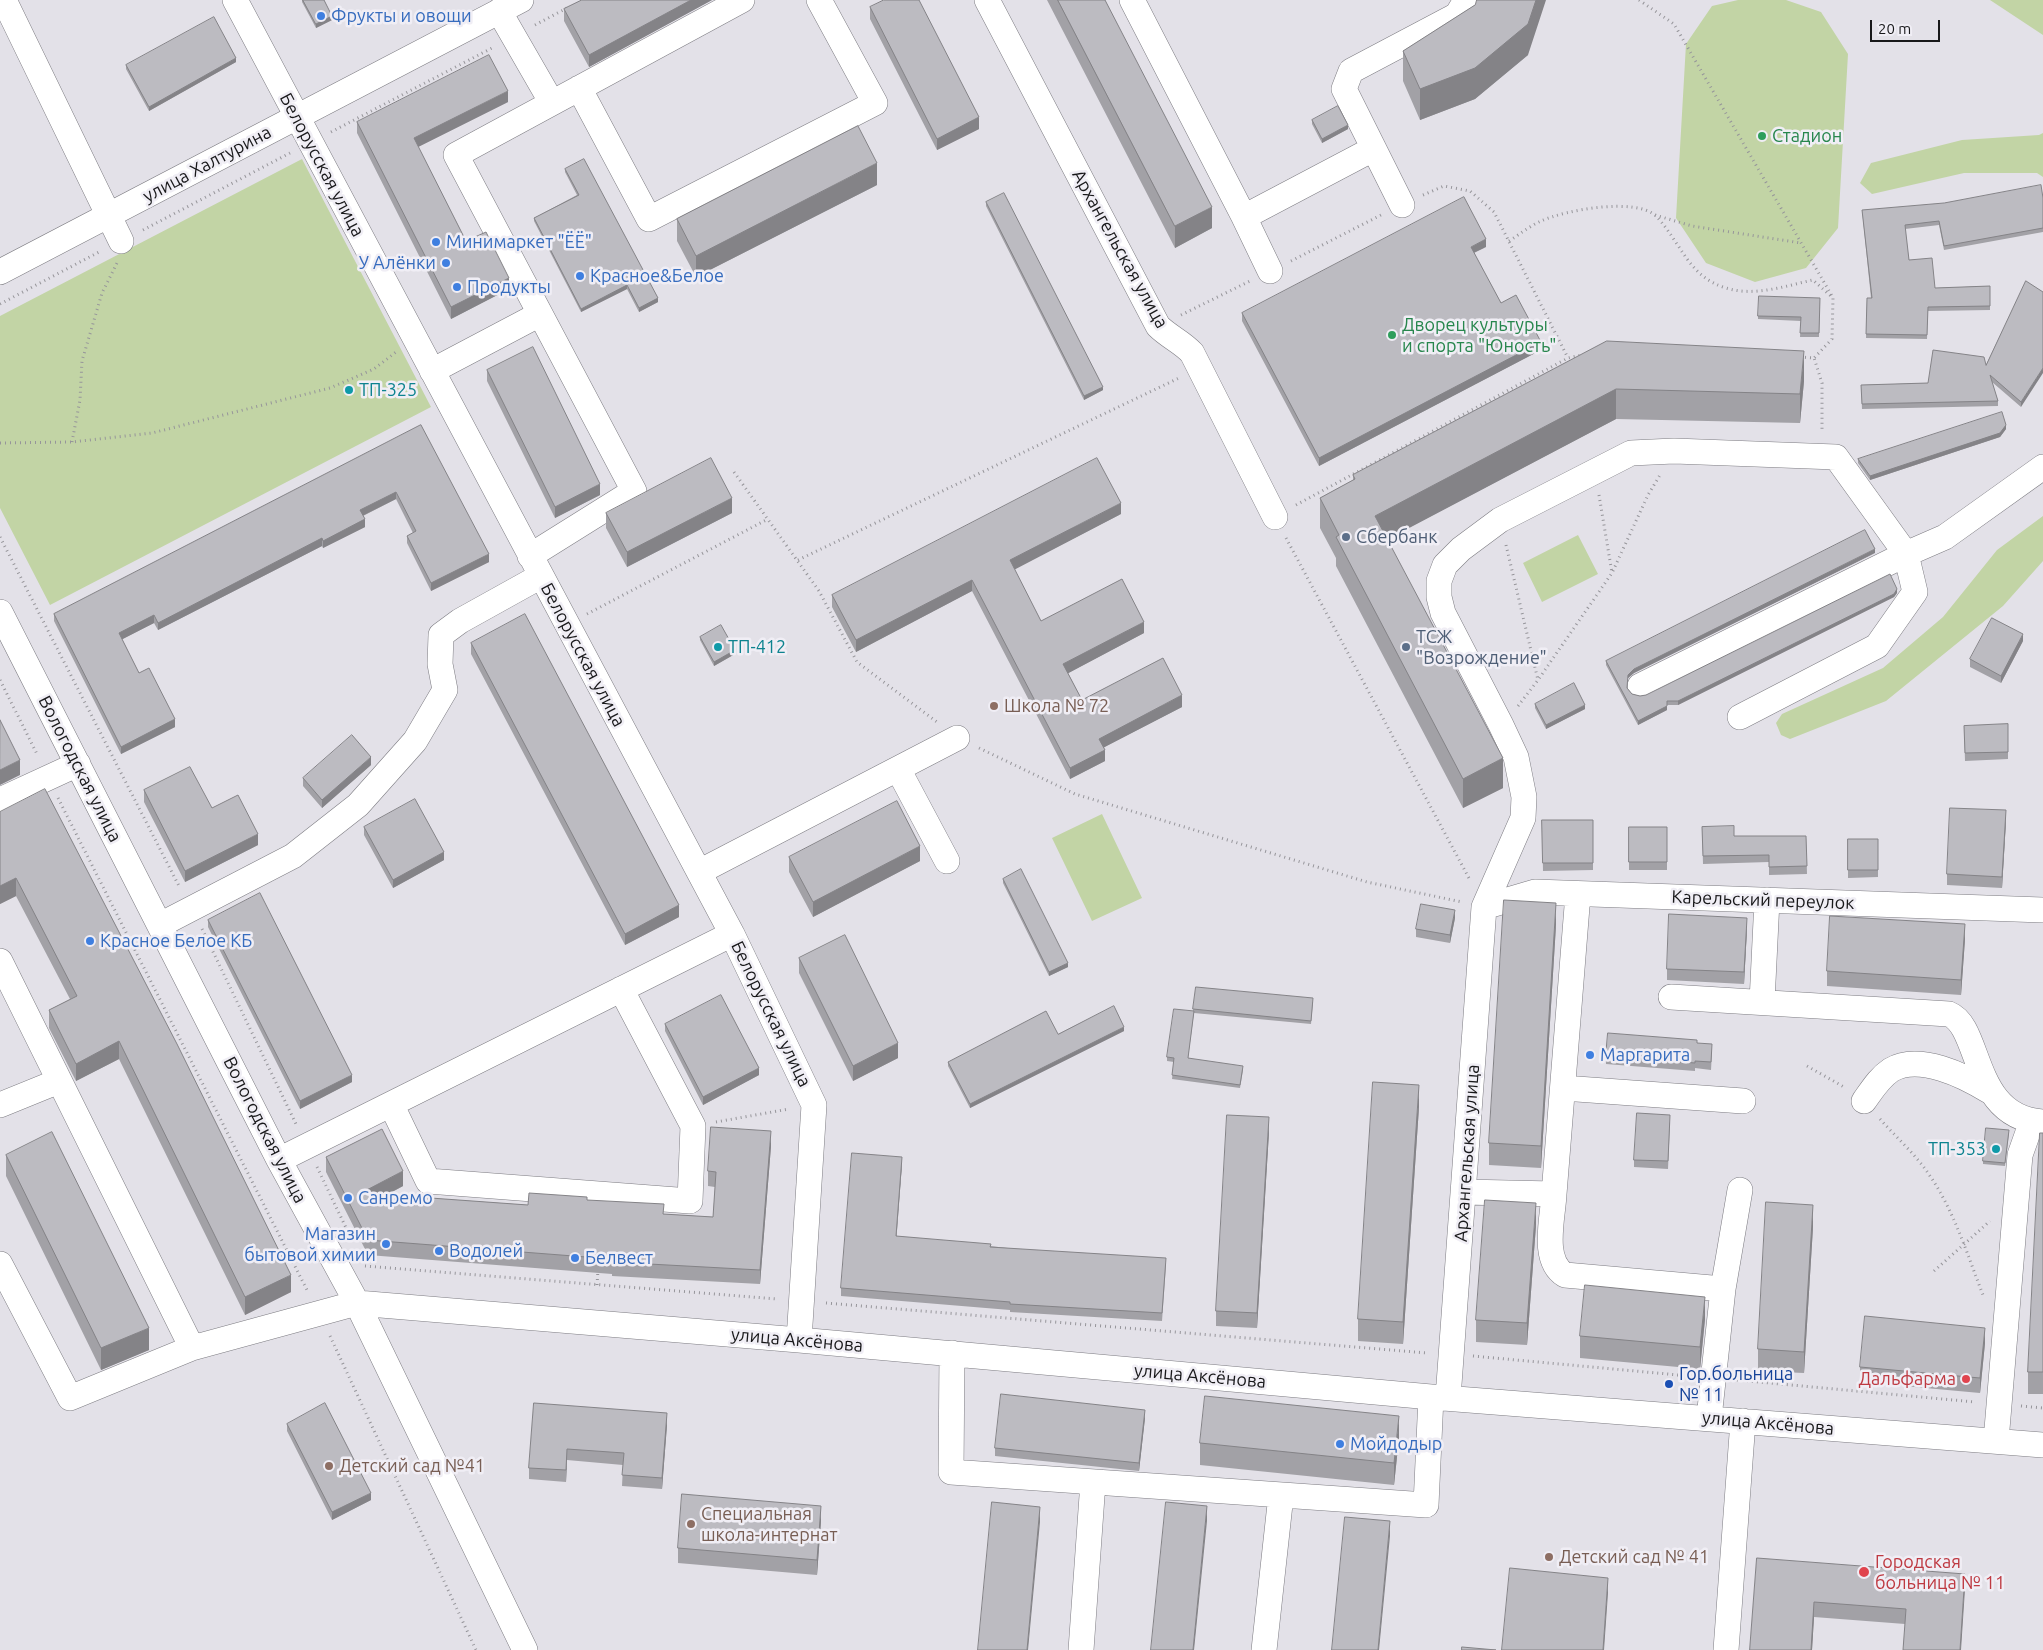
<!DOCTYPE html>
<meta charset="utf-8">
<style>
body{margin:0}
#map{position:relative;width:2043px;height:1650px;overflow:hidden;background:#e3e1e8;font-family:Ubuntu,sans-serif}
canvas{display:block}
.scale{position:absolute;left:1870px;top:20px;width:70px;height:22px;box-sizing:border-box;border:2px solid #18181a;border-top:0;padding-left:6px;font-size:15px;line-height:18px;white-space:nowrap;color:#18181a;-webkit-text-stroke:4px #f0eef5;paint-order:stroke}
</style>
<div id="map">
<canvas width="2043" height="1650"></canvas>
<div class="scale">20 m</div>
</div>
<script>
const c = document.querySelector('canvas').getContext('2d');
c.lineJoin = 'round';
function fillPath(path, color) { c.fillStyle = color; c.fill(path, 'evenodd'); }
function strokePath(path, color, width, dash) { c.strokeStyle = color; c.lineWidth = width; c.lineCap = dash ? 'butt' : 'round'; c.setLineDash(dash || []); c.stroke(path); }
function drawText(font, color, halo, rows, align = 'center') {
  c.font = font + ' Ubuntu,sans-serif'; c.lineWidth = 5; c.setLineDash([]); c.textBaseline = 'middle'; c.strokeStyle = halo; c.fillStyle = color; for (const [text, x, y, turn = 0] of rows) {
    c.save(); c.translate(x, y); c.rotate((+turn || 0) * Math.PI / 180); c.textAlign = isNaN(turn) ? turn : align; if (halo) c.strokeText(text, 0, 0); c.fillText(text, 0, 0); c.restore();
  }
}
const green = new Path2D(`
 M1738,0h48l35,12 27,42 -10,174 -32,40 -51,14 -49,-19 -30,-45 10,-174 26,-38z
 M1990,0h53v35z
 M2043,133v44l-6,-4h-73l-92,21 -12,-11 11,-20 91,-23 77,-5z
 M302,159l129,248 -381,198 -50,-97v-192z
 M2043,516v45l-40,45 -117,95 -96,38 -9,-4 -5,-12 6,-9 101,-46 60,-51 54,-67z
 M1578,535l20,39 -56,28 -19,-39z
 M1102,814l40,84 -50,23 -40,-83z`);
const path = new Path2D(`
 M1639,0l35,24 158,272
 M535,25l32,-17
 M331,132l161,-84
 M1423,195l21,-9 26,5 24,21 74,146
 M1655,215l37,11 109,17
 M143,230l147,-77
 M1509,241c11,-7 21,-15 32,-20 24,-11 95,-24 115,-5 25,26 32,61 70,72 28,9 59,-2 87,-8l20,18 -1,41 -18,19
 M1291,261l90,-46
 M0,304l99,-52
 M1181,315l69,-34
 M1800,357l14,1 8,25v49
 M72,442l8,-42 2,-39 20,-68 15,-30
 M0,443l72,-1 80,-9 178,-45 44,-19 22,-17
 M734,472l85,119 38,71 80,60
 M1599,495l13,78
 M1296,505l272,-147 14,-3
 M0,537l180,351
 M1286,538l184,342
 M1506,545l32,135
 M798,560l381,-182
 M587,614l181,-95
 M0,680l38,76
 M1518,706l20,-26 74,-107 36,-78 12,-20
 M979,748l96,46 292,88 95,20
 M58,798l250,494
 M202,929l95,197
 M1807,1066l37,21
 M1880,1119c16,18 35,35 48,54 26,37 39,81 55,122
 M716,1122l73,-13
 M317,1167l32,67
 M365,1266l412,33
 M1934,1271l56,-50
 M597,1285l1,-15
 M826,1303l601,50
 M330,1336l146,314
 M1473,1356l216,20
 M1737,1380l238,22
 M2021,1406l22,2`);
const minor = new Path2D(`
 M4,0l117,241
 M235,0l497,934 82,171 -15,235
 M987,0l171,326c11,11 24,16 34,27l83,164
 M1132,0l112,217
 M499,11l53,92
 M579,88l70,131 226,-116 -56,-103
 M1402,205l-58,-116 7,-18 106,-56 9,-15
 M1270,271l-26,-54 129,-68
 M0,272l521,-272
 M432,371l108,-57
 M530,556l104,-65 -178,-336 286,-155
 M0,612l279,548 78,143 168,347
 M1640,686l266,-132 39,-17 98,-70
 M898,769l49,92
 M0,800l78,-36
 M699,872l258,-134
 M1484,907l51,-15 508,18
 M160,925l133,-69 65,-51 57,-64 30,-51 -5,-26 1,-29 19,-14 81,-45
 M0,961l192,387 165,-45 442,37 632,57 612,48
 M1671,997l278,17c33,13 22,104 94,108
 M1762,1002l5,-102
 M1563,1088l180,13
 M1864,1101c8,-11 15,-23 27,-31 28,-17 74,6 98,21
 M391,1104l37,77 262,20 3,-75 -72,-137
 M0,1105l59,-24
 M279,1160l453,-226
 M1464,1192l90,2 24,-300
 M1554,1194c-1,24 -13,66 11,81l158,14 -14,129
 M0,1264l70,134 122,-50
 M1723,1289l17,-99
 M952,1353l-1,119 475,33 5,-108
 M1448,1398l36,-491 39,-89 1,-21 -8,-40 -15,-32 -58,-112 -4,-16v-16l6,-16 16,-16 39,-29 131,-67 43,-2 162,6 70,97 9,38 -38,54 -137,71
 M1996,1441l24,-286 12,-34
 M1081,1650l12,-168
 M1264,1650l17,-155
 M1726,1650l17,-229`);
const wall = new Path2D(`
 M302,0h22l8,20 -16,8 -14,-26z
 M582,0h130l-123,67 -25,-46v-12z
 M1047,0h58l107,228 -37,20z
 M1475,5l53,50 -53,44 -55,21 -17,-39v-30z
 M870,7l109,122 -42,21 -67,-131z
 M236,62l-87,49 -23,-42v-4z
 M508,102l-90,45 48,94 43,48 -58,30 -94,-186v-11z
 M1312,120l36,9 -26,14 -10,-19z
 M565,169l93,133 -19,10 -12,-23 -46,23 -47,-91v-3l43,-23 -12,-23z
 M877,185l-181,92 -19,-36v-22z
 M2043,198v34l-99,18 -5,-25 -34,4 4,31 26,28 55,-2v24l-62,1 -1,28 -61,-1 1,-40h4l-9,-88z
 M986,202l117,188 -19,10 -98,-194z
 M1486,247l-12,6 27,50 40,47 -222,116 -77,-145v-8z
 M2026,281l-5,126 -29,-25 6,19v5l-136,3 -1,-24 67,-2 58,-18z
 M1820,298l-1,39h-19l1,-16 -43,-2v-3z
 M1607,341l197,40 -4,42 -184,-4 -229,120 116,249 -40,20 -127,-242v-8l-16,-30v-30l33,-18v-5z
 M487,370l113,125 -45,23 -68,-137z
 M421,425l68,137 -58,29 -24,-48v-7l6,-3 -17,-34 -33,17 2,11 -42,21 -1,-2 -164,84 -4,-7 -32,16 17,34 36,54 -54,27 -67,-133v-7z
 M2006,429l-6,8 -130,43 -12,-17v-4z
 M606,513h126l-105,54 -21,-39z
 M1121,514l-107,55 27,52 103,12 -76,40 14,27 100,7 -78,40 1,14 -35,18 -98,-188 -116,61 -24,-45v-12z
 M1875,553l-241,120 -6,5 -1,10 5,6 8,2 6,-1 251,-102 -3,4 -216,108h-11v5l-29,15 -32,-60v-4z
 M700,637l35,17 -21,12 -14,-26z
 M2023,641l-22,42 -31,-16v-8z
 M471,643l208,274 -54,28 -154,-291z
 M1535,704l50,5 -39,20 -11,-21z
 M2008,724v35l-43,2 -1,-35z
 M371,765l-49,43 -19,-22v-8z
 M144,790l68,18 46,37 -73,37 -41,-80z
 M0,812l291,480 -46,23 -126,-256 -43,22 -27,-53v-18l21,-11 -54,-103 -16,8z
 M1542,820h51v50l-50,1z
 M2006,821l-4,67 -55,-3v-11z
 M364,827l80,33 -51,28 -29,-53z
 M1629,827h38v43h-38z
 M1702,827l32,9h72l1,38 -38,1v-13l-66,2z
 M1848,839h30v38l-30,1z
 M789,857l131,4 -107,56 -24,-45z
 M1003,879l65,88 -19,9 -46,-93z
 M1455,918l-5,25 -34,-6v-8z
 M208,920l144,162 -52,27 -92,-182z
 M1556,925l-15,243 -52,-3v-22z
 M1747,929l-3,55 -77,-4v-11z
 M1965,939l-4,56 -134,-9v-15z
 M799,958l99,100 -45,23 -54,-108z
 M1196,987l117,15 -2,22 -117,-11 -6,45 55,12 -3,18 -68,-9 2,-17 -7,-1v-4l26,-46z
 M665,1024l94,51 -56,30 -38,-74z
 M1124,1031l-154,77 -22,-42v-4l110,-28z
 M1697,1043l15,9 -1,18 -16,-2v3l-89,-7v-8z
 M1419,1107l-16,237 -45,-3v-22z
 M1670,1122l-2,47 -34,-2v-7z
 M1269,1132l-12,196 -41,-2v-15z
 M2009,1133l-4,33 -22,-2v-3z
 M2043,1133v261h-15v-22z
 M771,1146l-11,138 -148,-8v-2l-244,-19 -42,-83v-15l77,29 -16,9 141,10 59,-5 77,14 49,3 2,-30 -7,-1v-15z
 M6,1155l143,195 -48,20 -95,-194z
 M902,1164l-6,72 270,29 -4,56 -152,-9v-2l-169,-14v-8z
 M1536,1225l-9,120 -51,-3v-22z
 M1813,1227l-9,146 -46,-2v-22z
 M1705,1319l-5,50 -120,-11v-22z
 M1985,1343l-5,50 -120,-11v-15z
 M534,1403l133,22 -5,64 -40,-3 1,-21 -56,-5 -1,22 -37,-3v-11z
 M1145,1418l-6,53 -144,-15v-8z
 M287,1424l84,76 -39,20 -45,-89z
 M1399,1438l-5,47 -194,-20v-22z
 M821,1521l-4,54 -139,-12v-15z
 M1757,1558l208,31 -60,35 -91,-7 -2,33h-62z`);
const shadedWall = new Path2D(`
 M691,0h21l-123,67v-12z
 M1536,0h10l-18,55 -53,44 -55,21v-31z
 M332,16v4l-16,8v-4z
 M236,58v4l-87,49v-4z
 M508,91v11l-94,47v-11z
 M979,117v12l-42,21v-11z
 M1348,125v4l-26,14v-4z
 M877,163v22l-181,92v-21z
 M1212,207v21l-37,20v-22z
 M1486,239v8l-15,7v-7z
 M509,278v11l-58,30v-12z
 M627,285v4l-46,23v-3z
 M658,298v4l-19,10v-4z
 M1541,342v8l-222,116v-8z
 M1804,351v30l-4,42v-29z
 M2043,368v5l-22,34v-5z
 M1103,387v3l-19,10v-4z
 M1616,389v30l-241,127v-30z
 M2006,425v4l-6,8 -130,43v-4z
 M600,484v11l-45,23v-11z
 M396,492v7l-36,18v-7z
 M732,498v15l-105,54v-15z
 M1121,503v11l-111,58v-12z
 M365,519v8l-42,21v-7z
 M322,538v8l-164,84v-7z
 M1875,549v4l-241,120 -6,5v-3l6,-6z
 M489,554v8l-58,29v-8z
 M972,580v11l-116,61v-12z
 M1897,589v4l-3,4 -216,108v-4z
 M154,615v8l-35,18v-8z
 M1144,622v11l-81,43v-12z
 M2023,634v7l-22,42v-7z
 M735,650v4l-21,12v-4z
 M1182,695v12l-83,43v-11z
 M1585,705v4l-39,20v-4z
 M1667,706v4l-29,15v-4z
 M175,719v8l-54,27v-7z
 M1105,750v11l-35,18v-11z
 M371,757v8l-49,43v-8z
 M1503,758v30l-40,20v-29z
 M20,760v15l-20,10v-15z
 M2006,810v11l-4,67v-11z
 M258,834v11l-73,37v-11z
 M920,846v15l-107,56v-15z
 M444,852v8l-51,28v-8z
 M16,878v18l-16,8v-18z
 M1556,903v22l-15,243v-22z
 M679,905v12l-54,28v-11z
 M1455,910v8l-5,25v-8z
 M1747,918v11l-3,55v-12z
 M1965,924v15l-4,56v-15z
 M1068,963v4l-19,9v-4z
 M1124,1027v4l-154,77v-4z
 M119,1041v18l-43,22v-17z
 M898,1043v15l-45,23v-15z
 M759,1068v7l-56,30v-8z
 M352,1075v7l-52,27v-8z
 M1419,1085v22l-16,237v-22z
 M1269,1117v15l-12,196v-15z
 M771,1131v15l-11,138v-14z
 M902,1157v7l-6,80v-8z
 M403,1171v15l-42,22v-15z
 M1536,1203v22l-9,120v-22z
 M1813,1205v22l-9,146v-21z
 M291,1275v17l-46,23v-18z
 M1705,1297v22l-5,50v-22z
 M149,1328v22l-48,20v-22z
 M1985,1328v15l-5,50v-15z
 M1145,1410v8l-6,53v-8z
 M667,1413v12l-5,64v-11z
 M1399,1416v22l-5,47v-22z
 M567,1449v11l-1,22v-12z
 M371,1493v7l-39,20v-8z
 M821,1506v15l-4,54v-15z
 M1207,1506v15l-13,129h-1z
 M1040,1507v15l-12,128h-1z
 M1390,1521v15l-11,114h-1z
 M1965,1574v15l-4,61h-1z
 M1608,1578v15l-4,57h-1z
 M1814,1602v15l-2,33h-1z`);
const building = new Path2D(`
 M303,0h21l8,16 -16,8z
 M582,0h109l-102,55 -25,-46z
 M884,0h35l60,117 -42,22 -67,-132z
 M1058,0h47l107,207 -37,19z
 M1477,0h59l-8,24 -53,44 -55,21 -17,-38 72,-46z
 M214,17l22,41 -87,49 -23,-42z
 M489,55l19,36 -94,47 52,103 20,-9 23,46 -58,29 -94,-185z
 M1338,106l10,19 -26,14 -10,-19z
 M858,126l19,37 -181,93 -19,-37z
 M584,159l74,139 -19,10 -12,-23 -46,24 -47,-91 45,-23 -14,-26z
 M2041,185l2,13v30l-99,18 -5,-25 -34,4 4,35 23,-2 3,30 55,-2v20l-62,1 -1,28 -61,-1 1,-36h5l-10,-88 82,-7z
 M1004,193l99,194 -19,9 -98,-194z
 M1464,197l22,42 -15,8 30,56 15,-8 25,47 -222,116 -77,-145z
 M2026,281l17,11v76l-22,34 -31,-27 8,26 -136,3 -1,-19 67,-2 5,-33 51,7 2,8z
 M1759,296l61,2 -1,35h-19l1,-16 -43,-1z
 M1607,341l197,10 -4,43 -184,-5 -241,127 128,242 -40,21 -127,-242 3,-2 -19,-37 35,-19 -2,-4z
 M533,347l67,137 -45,23 -68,-137z
 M2002,412l4,13 -6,8 -130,43 -12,-17z
 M421,425l68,129 -58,29 -24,-47 9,-5 -20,-39 -36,18 5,9 -42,22 -1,-3 -164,85 -4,-8 -35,18 20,40 10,-5 26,51 -54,28 -67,-133z
 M711,458l21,40 -105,54 -21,-39z
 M1097,458l24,45 -111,57 31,61 81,-42 22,43 -81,42 19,36 81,-42 19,37 -83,44 6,11 -35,18 -98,-188 -116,60 -24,-45z
 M1865,530l10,19 -241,120 -6,6 -1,13 5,6 8,2 6,-1 244,-121 7,15 -3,5 -216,107h-11v5l-29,15 -32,-60z
 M525,614l154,291 -54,29 -154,-291z
 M1992,618l31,16 -22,42 -31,-17z
 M721,625l14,25 -21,12 -14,-25z
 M1574,683l11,22 -39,20 -11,-21z
 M0,720l20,40 -20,10z
 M2008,724v28l-43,1 -1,-27z
 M352,735l19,22 -49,43 -19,-22z
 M190,767l22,41 26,-13 20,39 -73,37 -41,-81z
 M45,789l132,255 114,231 -46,22 -126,-256 -43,23 -27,-54 28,-14 -61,-118 -16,8v-74z
 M415,799l29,53 -51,28 -29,-53z
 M897,801l23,45 -107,56 -24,-45z
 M1950,808l56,2 -4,67 -55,-3z
 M1542,820h51v43h-50z
 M1734,826v10h72l1,30 -38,1v-12l-66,1 -1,-29z
 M1629,827h38v35h-38z
 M1848,839h30v31h-30z
 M1021,869l47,94 -19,9 -46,-93z
 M260,893l92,182 -52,26 -92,-181z
 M1504,900l52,3 -15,243 -52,-3z
 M1421,904l34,6 -5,25 -34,-6z
 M1669,914l78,4 -3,54 -77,-3z
 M1830,916l135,8 -4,56 -134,-9z
 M845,935l53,108 -45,23 -54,-108z
 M1196,987l117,11 -2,23 -118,-12z
 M721,995l38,73 -56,29 -38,-73z
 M1114,1006l10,21 -154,77 -22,-42 98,-51 12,23z
 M1174,1009l20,2 -6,47 55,8 -3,19 -68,-10 2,-17 -7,-1z
 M1608,1033l89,7v3l15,1 -1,18 -16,-1v2l-89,-7z
 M1373,1082l46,3 -16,237 -45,-3z
 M1637,1113l33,2 -2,46 -34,-1z
 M1227,1115l42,2 -12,196 -41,-2z
 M711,1127l60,4 -11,139 -148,-8v-3l-244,-19 -42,-83 56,-28 21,42 -42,22 167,12 1,-12 58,4v3l77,4 -1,10 50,3 3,-45 -8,-1z
 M1986,1128l23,2 -4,33 -22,-2z
 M52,1132l97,196 -48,20 -95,-193z
 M2040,1133h3v239h-15z
 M852,1153l50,4 -6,79 95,8 -1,3 176,11 -4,55 -152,-9v-2l-169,-14z
 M1485,1200l51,3 -9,120 -51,-3z
 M1766,1202l47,3 -9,147 -46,-3z
 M1585,1285l120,12 -5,50 -120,-11z
 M1865,1316l120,12 -5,50 -120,-11z
 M1001,1394l144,16 -6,53 -144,-15z
 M1205,1396l194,20 -5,47 -194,-20z
 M325,1403l46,90 -39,19 -45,-88z
 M534,1403l133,10 -5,65 -40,-3 2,-22 -57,-4 -1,21 -37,-2z
 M682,1494l139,12 -4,54 -139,-12z
 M992,1502l48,5 -13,143h-49z
 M1166,1502l41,4 -14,144h-42z
 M1345,1517l45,4 -12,129h-46z
 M1757,1558l208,16 -5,76h-57l3,-41 -92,-7 -3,48h-61z
 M1510,1568l98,10 -5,72h-101z
 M1462,1647l34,3h-34z`);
const markers = [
 [321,16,5,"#3f7fe0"],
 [1762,136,5,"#2e9e5b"],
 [436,242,5,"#3f7fe0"],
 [446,263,5,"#3f7fe0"],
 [580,276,5,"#3f7fe0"],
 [457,287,5,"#3f7fe0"],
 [1392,335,5,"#2e9e5b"],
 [349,390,5,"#0f9aa8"],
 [1346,537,5,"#5c6f8a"],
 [718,647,5,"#0f9aa8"],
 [1406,647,5,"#5c6f8a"],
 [994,706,5,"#8d6e63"],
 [90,941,5,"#3f7fe0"],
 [1590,1055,5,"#3f7fe0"],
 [1996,1149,5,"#0f9aa8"],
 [348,1198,5,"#3f7fe0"],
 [386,1244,5,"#3f7fe0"],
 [439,1251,5,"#3f7fe0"],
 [575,1258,5,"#3f7fe0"],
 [1966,1379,5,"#e0444e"],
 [1669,1384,5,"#1a4fb4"],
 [1340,1444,5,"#3f7fe0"],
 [329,1466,5,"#8d6e63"],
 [691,1524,5,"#8d6e63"],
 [1549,1557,5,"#8d6e63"],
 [1864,1572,6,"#e0444e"]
];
const shopNames = [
 ["Фрукты и овощи",331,16],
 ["Минимаркет \"ЁЁ\"",446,242],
 ["У Алёнки",436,263,"right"],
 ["Красное&Белое",590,276],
 ["Продукты",467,287],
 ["Красное Белое КБ",100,941],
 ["Маргарита",1600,1055],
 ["Санремо",358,1198],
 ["Магазин",376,1234,"right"],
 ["бытовой химии",376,1255,"right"],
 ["Водолей",449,1251],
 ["Белвест",585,1258],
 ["Мойдодыр",1350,1444]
];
const leisureNames = [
 ["Стадион",1772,136],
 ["Дворец культуры",1402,325],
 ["и спорта \"Юность\"",1402,346]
];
const streetNames = [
 ["улица Халтурина",207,164,-28],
 ["Белорусская улица",322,165,62],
 ["Архангельская улица",1120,249,61],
 ["Белорусская улица",583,655,62],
 ["Вологодская улица",80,769,63],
 ["Карельский переулок",1763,900,2],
 ["Белорусская улица",771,1014,64],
 ["Вологодская улица",265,1130,63],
 ["Архангельская улица",1467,1153,-86],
 ["улица Аксёнова",797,1340,5],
 ["улица Аксёнова",1200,1376,5],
 ["улица Аксёнова",1768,1423,5]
];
const cultureNames = [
 ["ТП-325",359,390],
 ["ТП-412",728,647],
 ["ТП-353",1986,1149,"right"]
];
const serviceNames = [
 ["Сбербанк",1356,537],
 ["ТСЖ",1416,637],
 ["\"Возрождение\"",1416,658]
];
const educationNames = [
 ["Школа № 72",1004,706],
 ["Детский сад №41",339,1466],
 ["Специальная",701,1514],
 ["школа-интернат",701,1535],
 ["Детский сад № 41",1559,1557]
];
const transitNames = [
 ["Гор.больница",1679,1374],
 ["№ 11",1679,1395]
];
const healthNames = [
 ["Дальфарма",1956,1379],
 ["Городская",1875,1562,"left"],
 ["больница № 11",1875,1583,"left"]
];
fillPath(green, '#c2d4a5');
strokePath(minor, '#7d7c82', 26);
strokePath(path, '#96959a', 3, [1, 4]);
strokePath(minor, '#fff', 25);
fillPath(wall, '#a2a1a6');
fillPath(shadedWall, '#848387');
fillPath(building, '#bcbbc1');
strokePath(building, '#848387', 1);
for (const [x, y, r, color] of markers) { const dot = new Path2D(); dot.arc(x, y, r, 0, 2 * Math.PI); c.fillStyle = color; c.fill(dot); strokePath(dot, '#f0eef5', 2); }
drawText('18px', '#366cbe', '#f0eef5', shopNames, 'left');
drawText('18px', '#27864d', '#f0eef5', leisureNames, 'left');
drawText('18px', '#18181a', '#f0eef5', streetNames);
drawText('18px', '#0d838f', '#f0eef5', cultureNames, 'left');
drawText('18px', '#4e5e75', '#f0eef5', serviceNames, 'left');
drawText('18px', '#785e54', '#f0eef5', educationNames, 'left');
drawText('18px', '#164399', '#f0eef5', transitNames, 'left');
drawText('18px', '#be3a42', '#f0eef5', healthNames, 'right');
</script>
